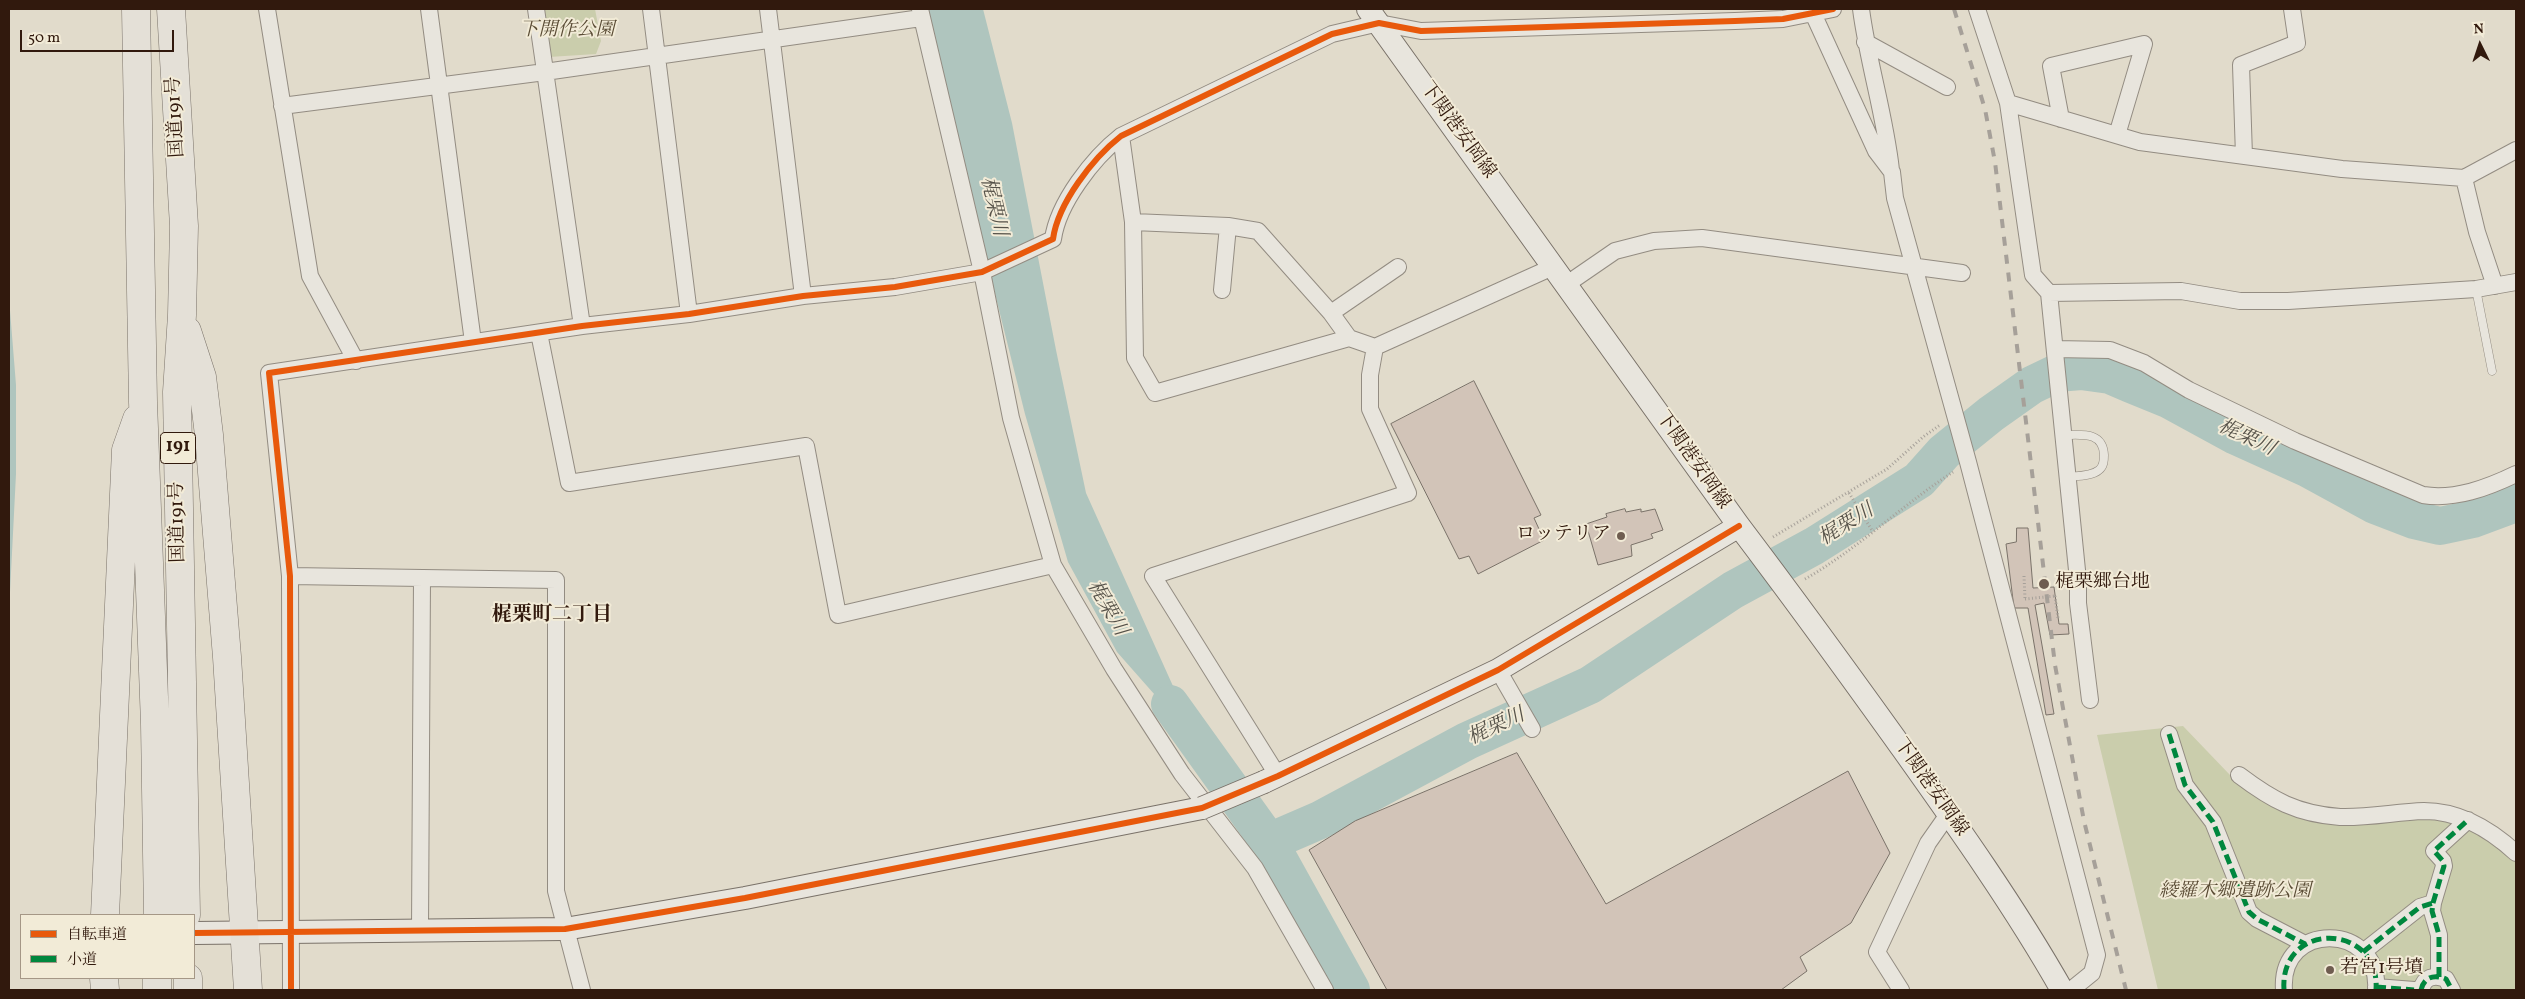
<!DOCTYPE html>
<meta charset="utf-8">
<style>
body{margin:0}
#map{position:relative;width:2525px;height:999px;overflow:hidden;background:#e1dbcb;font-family:Vollkorn,"Noto Serif JP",serif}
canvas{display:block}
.frame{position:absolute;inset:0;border:10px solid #31190d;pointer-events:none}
.legend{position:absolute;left:20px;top:914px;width:175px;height:65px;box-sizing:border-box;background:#f2ebd7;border:1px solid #a59786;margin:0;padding:6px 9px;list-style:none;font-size:15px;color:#31190d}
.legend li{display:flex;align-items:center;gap:10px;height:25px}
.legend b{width:25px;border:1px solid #a59786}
.north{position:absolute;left:2455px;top:20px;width:50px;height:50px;-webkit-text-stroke:4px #f2ebd7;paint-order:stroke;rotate:356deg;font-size:14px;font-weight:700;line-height:20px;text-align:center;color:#31190d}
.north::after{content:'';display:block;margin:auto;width:18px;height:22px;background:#31190d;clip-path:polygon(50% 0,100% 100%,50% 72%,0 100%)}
.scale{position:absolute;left:20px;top:30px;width:154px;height:22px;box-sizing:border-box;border:2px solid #31190d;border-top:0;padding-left:6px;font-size:15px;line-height:18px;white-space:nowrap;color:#31190d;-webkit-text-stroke:4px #f2ebd7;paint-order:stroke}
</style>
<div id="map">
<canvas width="2525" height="999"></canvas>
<div class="frame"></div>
<ul class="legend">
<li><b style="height:6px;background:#e8590c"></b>自転車道</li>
<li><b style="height:6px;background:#00873e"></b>小道</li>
</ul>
<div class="north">N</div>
<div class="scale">50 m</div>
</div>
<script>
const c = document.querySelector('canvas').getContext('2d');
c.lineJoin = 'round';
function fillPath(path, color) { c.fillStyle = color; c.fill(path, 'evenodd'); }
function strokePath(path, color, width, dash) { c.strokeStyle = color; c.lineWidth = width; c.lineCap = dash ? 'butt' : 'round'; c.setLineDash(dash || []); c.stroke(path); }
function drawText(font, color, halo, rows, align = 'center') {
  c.font = font + ' Vollkorn,"Noto Serif JP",serif'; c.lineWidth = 4; c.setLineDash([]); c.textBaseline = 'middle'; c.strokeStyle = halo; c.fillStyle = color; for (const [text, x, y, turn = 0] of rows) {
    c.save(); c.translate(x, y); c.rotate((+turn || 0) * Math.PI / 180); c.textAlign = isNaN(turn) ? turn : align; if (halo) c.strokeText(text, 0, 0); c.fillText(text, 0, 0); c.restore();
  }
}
const green = new Path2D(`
 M535,9h60l6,32 -5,13 -47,3z
 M2183,726l47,49 30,23 38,17 142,3 34,12 42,30v130h-358l-61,-255z`);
const water = new Path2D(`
 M924,9h59l29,114 44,227 30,143 114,253 -83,-94 -49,-90 -43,-148z
 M9,298l7,87v89l-7,138z`);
const river = new Path2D(`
 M1170,704l99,138 82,148
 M1269,842l51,-22 147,-79 123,-56 143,-95 81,-44 105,-66 25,-28 47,-38 41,-29 25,-12 24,-2 29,4 21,9 39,16 66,36 73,33 66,36 39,15 26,6 33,-7 43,-16`);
const building = new Path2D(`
 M1474,381l67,134 -7,3 10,22 -66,34 -9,-18 -10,3 -68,-135z
 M1625,509l1,3 15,-3v3l14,-3 8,21 -12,4 2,4 -22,7 1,11 -34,9 -12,-41 21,-7 -1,-3z
 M2017,528h11l5,60 21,-1 5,37h9l1,10 -19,1 -6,-32 -9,2 19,109 -8,1 -18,-107h-14l-8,-64 10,-2z
 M1517,753l89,151 242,-133 42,82 -39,70 -51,34 7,14 -26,19h-394l-78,-140 46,-29z`);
const path = new Path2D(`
 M1849,493l24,39
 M1773,537l114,-68 36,-32 17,-12
 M2024,576l1,23
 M1805,579c53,-30 97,-74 148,-107
 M2055,596l3,22`);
const lane = new Path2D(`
 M2476,289l16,82
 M2064,435c17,0 39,-4 40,20 0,5 0,11 -5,15 -7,6 -21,6 -31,7`);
const street = new Path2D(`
 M267,9l43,267 46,85
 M429,9l44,333
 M536,9l46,317
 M651,9l38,305
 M768,9l35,287
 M920,9l62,263 29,146 42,147 61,104 68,105 73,94 70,122
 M1811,9l65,142 16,21 3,26 73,264 129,493 -5,18 -21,17
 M1861,9c7,54 24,106 30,161
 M1977,9l31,94 25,172 16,18 29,287v23l12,97
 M1865,42l82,45
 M2008,103l132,39 202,27 122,9 52,-28
 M282,106l263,-34 376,-54
 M2061,119l-10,-53 93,-22 -27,91
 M1121,136l12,86 2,136 20,35 194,-55 26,9 -5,28v34l38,84 -255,83 125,200
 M2244,156l-3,-91 56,-22 -5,-34
 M2464,178l13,54 18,54
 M1133,222l95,4 30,5 73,82 18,25
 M1567,284l48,-33 39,-10 48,-3 260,35
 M1222,290l6,-64
 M2049,293l132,-2 59,10h48l188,-12 40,-7
 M1331,313l67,-46
 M539,333l30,150 237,-37 32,169 215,-50
 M1375,347l180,-81
 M2055,349l55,1 34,13 45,27 106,51 128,54c32,5 64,-7 93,-21
 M290,576l266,4v311l26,99
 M1498,670l34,59
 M2169,734l16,51 28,37 36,90 8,7 48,25
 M2239,775c33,25 58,39 101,42 28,1 56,-5 84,-6 35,0 67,19 92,42
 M420,929l2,-351
 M2363,952l57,-45 13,-4
 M2439,977v-42l-7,-24 1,-8 11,-37 -1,-5 -9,-10 34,-31
 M2376,987l38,3
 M291,990l-1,-414 -21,-203 313,-47 107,-12 114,-18 92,-9 87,-15 71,-33c5,-36 40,-81 68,-103l211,-102 47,-11 42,8 314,-10 48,-2 50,-10
 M1901,990l-24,-38 51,-109 21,-30
 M2284,990c-5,-70 97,-68 92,0
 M2421,990c3,-13 13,-16 25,-11l6,11`);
const secondary = new Path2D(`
 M1368,9l371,517c53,70 104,140 155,211 59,83 118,165 168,253
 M1264,782l234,-112 241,-144
 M194,933l371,-4 180,-31 457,-90`);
const highway = new Path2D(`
 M136,9l7,393 12,322 3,191
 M171,9l13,217 -2,89 -5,77 9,523
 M187,331l15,46 7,58 18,222 21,333
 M105,915l21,-465 11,-31
 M104,978l1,12
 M188,978v12
 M157,990v-12`);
const rail = new Path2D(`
 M1954,9l31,100 10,53 60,503 29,156 42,169`);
const pathBridge = new Path2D(`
 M2025,599l30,-3`);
const secondaryBridge = new Path2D(`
 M1202,808l62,-26`);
const quiet = new Path2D(`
 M2169,734l16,51 28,37 36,90 8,7 48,25
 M2363,952l57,-45 13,-4
 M2439,977v-42l-7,-24 1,-8 11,-37 -1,-5 -9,-10 34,-31
 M2376,987l38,3
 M2284,990c-5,-70 97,-68 92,0
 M2421,990c3,-13 13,-16 25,-11l6,11`);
const cycleway = new Path2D(`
 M194,933l371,-4 180,-31 457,-90 76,-32 220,-106 241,-144
 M291,990l-1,-414 -21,-203 313,-47 107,-12 114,-18 92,-9 87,-15 71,-33c5,-36 40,-81 68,-103l211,-102 47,-11 42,8 314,-10 48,-2 50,-10`);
const markers = [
 [1621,536,5,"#6f5d50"],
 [2044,584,6,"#6f5d50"],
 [2330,970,5,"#6f5d50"]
];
const shields = [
 [178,448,35]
];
const shieldNames = [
 ["191",178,448]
];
const parkNames = [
 ["下開作公園",567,32],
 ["綾羅木郷遺跡公園",2235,893]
];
const streetNames = [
 ["国道191号",177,117,-93],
 ["下関港安岡線",1457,131,54],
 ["下関港安岡線",1692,461,55],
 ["国道191号",179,522,-91],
 ["下関港安岡線",1930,788,55]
];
const poiNames = [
 ["ロッテリア",1611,536,"right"],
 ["梶栗郷台地",2055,584],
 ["若宮1号墳",2340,970]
];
const waterNames = [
 ["梶栗川",992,207,77],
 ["梶栗川",2246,439,25],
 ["梶栗川",1847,526,-32],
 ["梶栗川",1106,609,60],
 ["梶栗川",1497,728,-25]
];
const neighbourhoodNames = [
 ["梶栗町二丁目",552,616]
];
fillPath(green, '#cacdac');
fillPath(water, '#afc5be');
strokePath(river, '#afc5be', 38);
fillPath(building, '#d2c4b8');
strokePath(building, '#7a7269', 1);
strokePath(lane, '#938c82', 9);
strokePath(street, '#938c82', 18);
strokePath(secondary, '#7a7269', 24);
strokePath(highway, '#7a7269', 29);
strokePath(path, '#a6a099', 3, [1, 2.5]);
strokePath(lane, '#e8e5dd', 8);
strokePath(street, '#e8e5dd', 16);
strokePath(secondary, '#e8e5dd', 22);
strokePath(highway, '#e4e0d7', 28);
strokePath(rail, '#a6a099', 4, [9, 9]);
strokePath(secondaryBridge, '#7a7269', 24, []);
strokePath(pathBridge, '#a6a099', 3, [1, 2.5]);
strokePath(secondaryBridge, '#e8e5dd', 22);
strokePath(quiet, '#00873e', 5, [10, 5]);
strokePath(cycleway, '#e8590c', 6);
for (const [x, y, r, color] of markers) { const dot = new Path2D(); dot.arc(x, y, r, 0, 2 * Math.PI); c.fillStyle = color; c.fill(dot); strokePath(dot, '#f2ebd7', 2); }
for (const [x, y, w] of shields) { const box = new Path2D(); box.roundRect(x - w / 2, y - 15.5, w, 31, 4); c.fillStyle = '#f2ebd7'; c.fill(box); strokePath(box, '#31190d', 1); }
drawText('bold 18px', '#31190d', null, shieldNames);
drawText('italic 19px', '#5a4c35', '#f2ebd7', parkNames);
drawText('19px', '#31190d', '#f2ebd7', streetNames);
drawText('19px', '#31190d', '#f2ebd7', poiNames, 'left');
drawText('italic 20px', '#565249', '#f2ebd7', waterNames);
drawText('bold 20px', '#31190d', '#f2ebd7', neighbourhoodNames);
</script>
